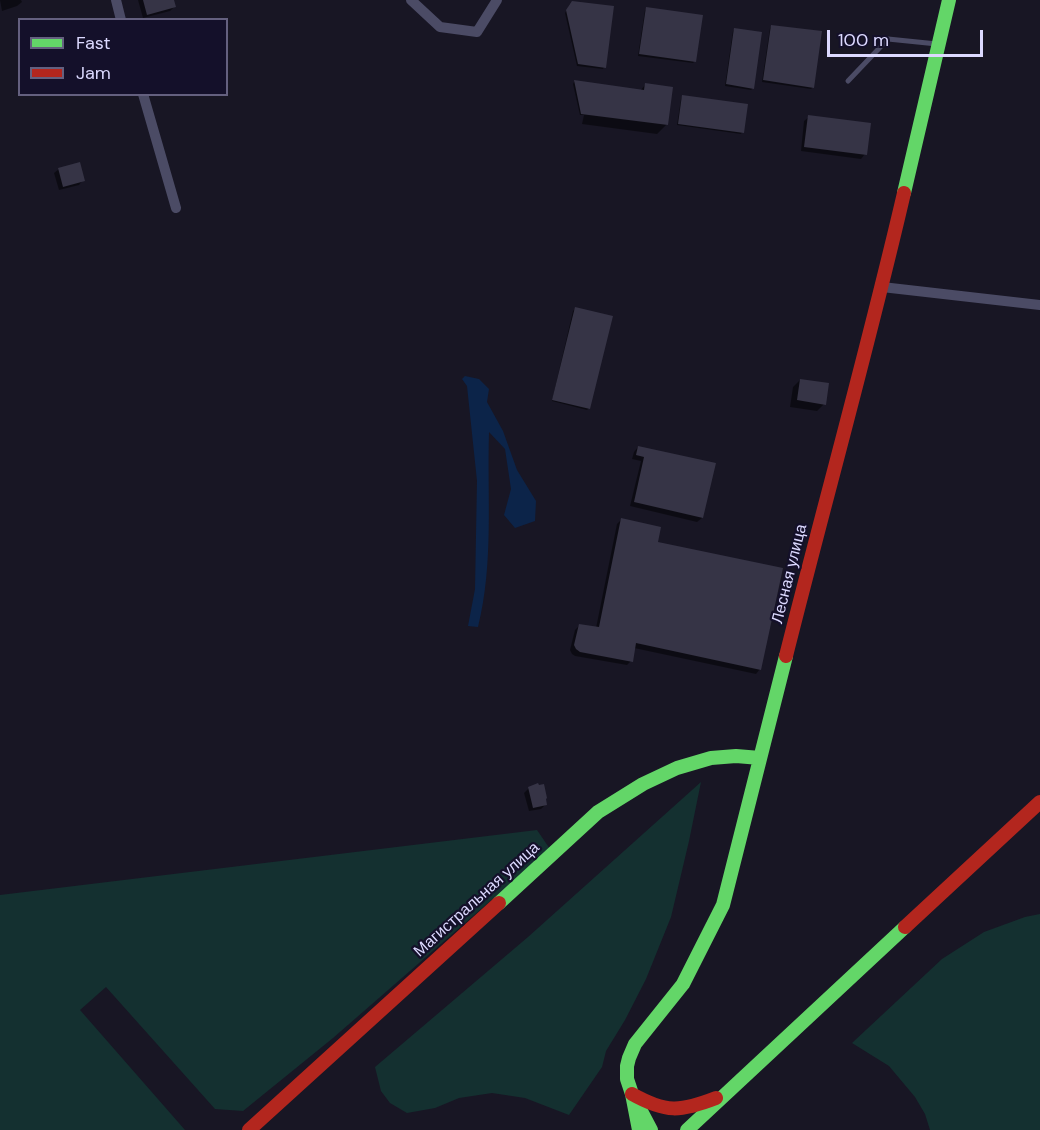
<!DOCTYPE html>
<meta charset="utf-8">
<style>
body{margin:0}
#map{position:relative;width:1040px;height:1130px;overflow:hidden;background:#181624;font-family:"DM Sans",sans-serif}
canvas{display:block}
.legend{position:absolute;left:18px;top:18px;width:210px;height:78px;box-sizing:border-box;background:#14102a;border:2px solid #64607f;margin:0;padding:8px 10px;list-style:none;font-size:18px;color:#dcd9ff}
.legend li{display:flex;align-items:center;gap:12px;height:30px}
.legend b{width:30px;border:2px solid #64607f}
.scale{position:absolute;left:827px;top:30px;width:156px;height:27px;box-sizing:border-box;border:3px solid #dcd9ff;border-top:0;padding-left:8px;font-size:18px;line-height:21px;white-space:nowrap;color:#dcd9ff;-webkit-text-stroke:4px #14102a;paint-order:stroke}
</style>
<div id="map">
<canvas width="1040" height="1130"></canvas>
<ul class="legend">
<li><b style="height:8px;background:#63d668"></b>Fast</li>
<li><b style="height:8px;background:#b3261e"></b>Jam</li>
</ul>
<div class="scale">100 m</div>
</div>
<script>
const c = document.querySelector('canvas').getContext('2d');
c.lineJoin = 'round';
function fillPath(path, color) { c.fillStyle = color; c.fill(path, 'evenodd'); }
function strokePath(path, color, width, dash) { c.strokeStyle = color; c.lineWidth = width; c.lineCap = dash ? 'butt' : 'round'; c.setLineDash(dash || []); c.stroke(path); }
function drawText(font, color, halo, rows, align = 'center') {
  c.font = font + ' "DM Sans",sans-serif'; c.lineWidth = 4.5; c.setLineDash([]); c.textBaseline = 'middle'; c.strokeStyle = halo; c.fillStyle = color; for (const [text, x, y, turn = 0] of rows) {
    c.save(); c.translate(x, y); c.rotate((+turn || 0) * Math.PI / 180); c.textAlign = isNaN(turn) ? turn : align; if (halo) c.strokeText(text, 0, 0); c.fillText(text, 0, 0); c.restore();
  }
}
const green = new Path2D(`
 M701,782l-12,59 -18,76 -25,62 -21,41 -19,31 -4,16 -33,48 -44,-17 -33,-5 -33,5 -24,10 -28,5 -17,-10 -9,-12 -6,-24 153,-130z
 M537,830l13,19 -217,189 -90,73 -28,-2 -109,-122 -26,23 105,120h-185v-235z
 M1040,914v216h-110l-5,-16 -10,-17 -26,-31 -37,-23 90,-84 42,-27 41,-15z`);
const water = new Path2D(`
 M465,376l14,3 10,10 -2,13 16,29 14,39 19,31 -1,20 -20,7 -11,-13 7,-26 -6,-40 -16,-17c-2,65 5,131 -11,195l-10,-1 7,-37 2,-108 -10,-95 -5,-7z`);
const shadow = new Path2D(`
 M0,0h21l1,2 -5,4 -15,5z
 M138,0h35l2,6 -5,5 -27,7z
 M570,4l34,63 -1,2 -26,-3 -12,-53z
 M647,9l47,53 -1,1 -55,-7 7,-46z
 M771,27l42,60 -2,2 -49,-7 8,-54z
 M734,30l19,58 -2,2 -26,-4 8,-55z
 M574,82l66,9 5,-6 22,39 -10,10 -75,-10 2,-9h-4l-7,-31z
 M682,97l60,35 -1,2 -64,-9 4,-26z
 M809,117l56,37 -4,5 -60,-8 3,-30z
 M59,169l24,11 -4,5 -20,5 -5,-17z
 M575,309l14,99 -2,2 -35,-9 21,-90z
 M800,380l24,24 -7,7 -27,-4 3,-20z
 M638,447l76,17 -12,54 -5,4 -67,-16 11,-45 -9,-2 2,-7z
 M621,520l35,23 104,126 -4,5 -122,-26 -3,13 -4,4 -52,-9 -3,-2 -2,-4 5,-20 4,-4 17,2 21,-104z
 M529,788l17,16 -5,5 -12,2 -5,-18z`);
const building = new Path2D(`
 M143,0h31l2,7 -29,8z
 M572,1l42,5 -8,62 -28,-4 -12,-54z
 M646,7l57,8 -7,47 -57,-8z
 M771,25l51,6 -8,57 -51,-8z
 M734,28l28,4 -8,57 -28,-5z
 M574,80l70,10 1,-7 28,4 -5,38 -87,-11z
 M682,95l66,9 -4,29 -66,-9z
 M808,115l63,8 -4,32 -63,-8z
 M80,162l5,19 -22,6 -5,-19z
 M575,307l38,9 -23,93 -38,-9z
 M800,379l29,4 -3,22 -29,-5z
 M638,446l78,17 -13,55 -69,-16 10,-45 -8,-2z
 M621,518l40,9 -3,15 125,26 -22,102 -125,-27 -3,19 -53,-10 -4,-3 -2,-4 5,-21 20,3z
 M538,783l1,2 5,-1 3,14 -1,1 1,6 -14,3 -5,-21z`);
const lane = new Path2D(`
 M848,81l40,-42 49,5`);
const street = new Path2D(`
 M116,0l5,20
 M411,0l29,27 37,5 20,-32
 M143,94l33,114
 M882,287l158,18`);
const fast = new Path2D(`
 M904,193l45,-193
 M499,903l99,-91 45,-28 34,-16 34,-10 25,-2 24,2
 M632,1094l7,36
 M651,1130l-19,-36 -5,-15v-13l2,-8 6,-14 48,-60 40,-79 63,-249
 M687,1130l218,-203`);
const jam = new Path2D(`
 M786,656c39,-155 82,-308 118,-463
 M905,927l135,-125
 M632,1094c34,19 48,18 84,4
 M249,1130l250,-227`);
const streetNames = [
 ["Лесная улица",790,574,-76],
 ["Магистральная улица",477,900,-42]
];
fillPath(green, '#143030');
fillPath(water, '#0c2449');
fillPath(shadow, '#0007');
fillPath(building, '#363446');
strokePath(lane, '#4b4b65', 5);
strokePath(street, '#4b4b65', 10);
strokePath(fast, '#63d668', 14);
strokePath(jam, '#b3261e', 14);
drawText('16px', '#dcd9ff', '#14102a', streetNames);
</script>
